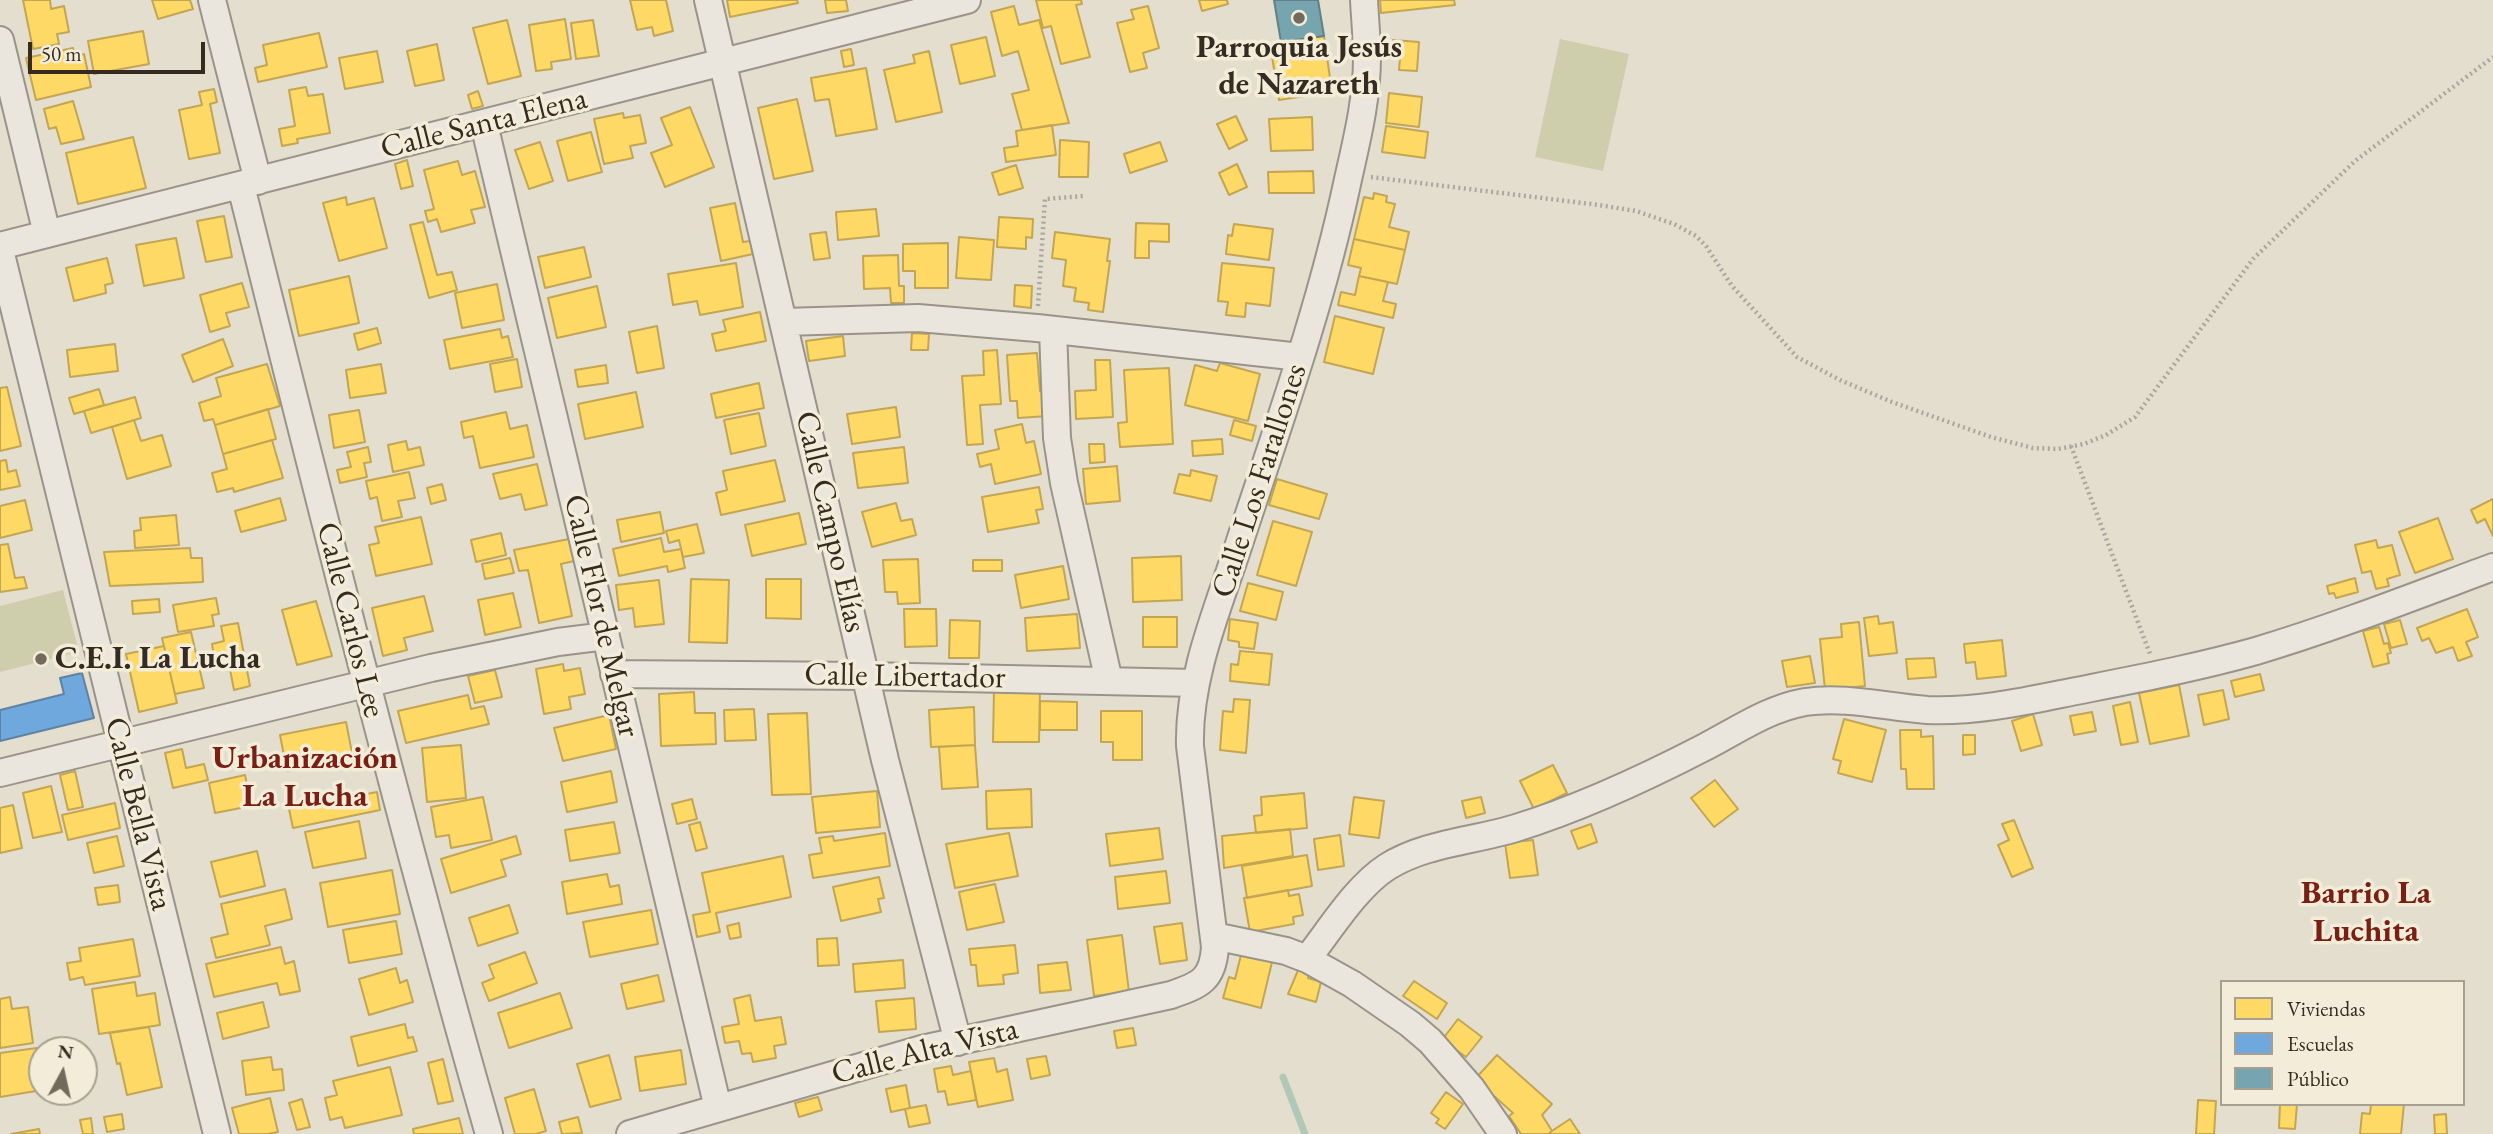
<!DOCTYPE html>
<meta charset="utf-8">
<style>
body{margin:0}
#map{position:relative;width:2493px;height:1134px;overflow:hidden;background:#e4dece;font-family:"EB Garamond",serif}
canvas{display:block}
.legend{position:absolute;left:2220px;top:980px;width:245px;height:126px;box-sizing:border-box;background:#f3ecd9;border:2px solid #a79f90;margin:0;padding:9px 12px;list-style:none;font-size:21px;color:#362b22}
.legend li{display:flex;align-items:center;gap:14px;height:35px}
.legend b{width:35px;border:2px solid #a79f90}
.north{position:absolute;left:28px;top:1036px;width:70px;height:70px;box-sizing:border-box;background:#f3ecd9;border:2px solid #a79f90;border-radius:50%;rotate:8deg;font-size:19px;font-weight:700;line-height:28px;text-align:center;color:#362b22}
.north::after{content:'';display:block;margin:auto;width:24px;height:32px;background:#736a5e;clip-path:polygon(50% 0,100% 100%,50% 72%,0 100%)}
.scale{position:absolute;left:28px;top:42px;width:177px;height:32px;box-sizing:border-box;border:4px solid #362b22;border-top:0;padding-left:9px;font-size:21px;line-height:24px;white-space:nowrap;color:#362b22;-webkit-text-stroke:5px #f3ecd9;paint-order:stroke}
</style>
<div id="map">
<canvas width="2493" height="1134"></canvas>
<ul class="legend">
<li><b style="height:19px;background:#ffd966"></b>Viviendas</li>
<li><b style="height:19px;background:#6fa8dc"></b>Escuelas</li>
<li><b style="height:19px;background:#76a5af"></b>Público</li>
</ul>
<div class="north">N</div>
<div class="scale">50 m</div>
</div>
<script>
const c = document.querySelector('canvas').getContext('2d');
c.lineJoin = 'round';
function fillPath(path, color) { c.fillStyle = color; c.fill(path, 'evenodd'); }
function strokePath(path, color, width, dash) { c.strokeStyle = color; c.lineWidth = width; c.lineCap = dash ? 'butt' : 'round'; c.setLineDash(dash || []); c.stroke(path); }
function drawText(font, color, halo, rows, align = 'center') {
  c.font = font + ' "EB Garamond",serif'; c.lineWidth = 7; c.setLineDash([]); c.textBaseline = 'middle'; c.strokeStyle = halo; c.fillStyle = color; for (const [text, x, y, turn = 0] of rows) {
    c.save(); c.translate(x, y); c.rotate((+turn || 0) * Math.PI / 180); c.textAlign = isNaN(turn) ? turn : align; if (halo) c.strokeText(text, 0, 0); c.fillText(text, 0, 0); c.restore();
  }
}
const green = new Path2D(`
 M1560,39l69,15 -26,117 -68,-14z
 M63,590l16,62 -79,20v-66z`);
const homes = new Path2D(`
 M23,0h27l1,9 13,-3 5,26 -12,2 2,10 -26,5z
 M152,0h38l3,9 -35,10z
 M630,0h36l7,31 -19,5 -2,-9 -15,3z
 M727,0h70l1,3 -68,14z
 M825,0h21l2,11 -21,2z
 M1036,0h45l1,4 -6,1 14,52 -29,7 -10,-38 -8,2z
 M1199,0h28l1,4 -26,7z
 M1380,0h74l1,5 -74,8z
 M1014,6l5,19 20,-5 30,103 -47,7 -10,-36 17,-4 -11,-39 -16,5 -11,-44z
 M1148,6l11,42 -16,5 4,15 -17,4 -13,-49 17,-4 -3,-9z
 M565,19l6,40 -20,3 1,7 -16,2 -7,-46z
 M507,20l14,56 -33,8 -15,-56z
 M593,20l6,36 -23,3 -5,-36z
 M143,31l6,33 -55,10 -6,-33z
 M319,33l8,34 -69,15 -3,-14 12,-3 -4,-20z
 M1324,36l8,56 -53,8 -9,-56z
 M986,37l9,39 -35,8 -9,-39z
 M1393,40l26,2 -2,29 -18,-1 1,-11 -8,-1z
 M437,44l7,36 -29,6 -8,-35z
 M73,48l2,8 9,-2 7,33 -55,13 -10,-42z
 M851,49l3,16 -10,2 -3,-16z
 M377,51l6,31 -38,7 -6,-31z
 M929,51l13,61 -46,10 -12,-52 31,-7 -2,-8z
 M866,68l11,61 -41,7 -7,-37 -14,2 -4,-23z
 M306,87l2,9 15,-2 7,39 -33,6 1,4 -16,3 -3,-17 16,-3 -6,-36z
 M214,89l3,13 -7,2 10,49 -31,6 -10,-49 23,-5 -3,-13z
 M478,91l5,15 -11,3 -4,-14z
 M1389,93l33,4 -3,30 -33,-4z
 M797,99l16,72 -39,8 -16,-71z
 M73,101l11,38 -23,5 -5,-17 -7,2 -5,-20z
 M690,107l24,60 -49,20 -14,-34 21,-8 -11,-27z
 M623,113l1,5 16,-3 6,28 -16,3 3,12 -29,6 -10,-45z
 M1236,116l11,24 -18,9 -12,-25z
 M1312,117l1,33 -42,1 -2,-32z
 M1052,125l4,30 -50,7 -2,-14 14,-2 -2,-15z
 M1386,126l42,6 -3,26 -43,-6z
 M591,132l11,40 -34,9 -11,-40z
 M133,137l13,51 -68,16 -12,-51z
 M1060,140l29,2 -1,35h-29z
 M540,142l13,39 -24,8 -14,-39z
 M1160,142l7,19 -37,12 -6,-19z
 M407,160l6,26 -12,3 -6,-25z
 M458,161l4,14 13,-4 10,36 -14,3 4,13 -34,9 -4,-13 -9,3 -3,-11 9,-2 -10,-39z
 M1237,164l10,23 -18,8 -10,-22z
 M1016,165l7,23 -24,7 -7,-22z
 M1313,171l1,22h-45l-1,-21z
 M1374,193l13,3 -1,6 9,2 -6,23 20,5 -4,18 -51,-11 10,-42 9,2z
 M346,197l1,8 27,-7 13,50 -48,13 -16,-58z
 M735,203l8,39 7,-1 3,13 -32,7 -11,-53z
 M876,209l3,27 -41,4 -2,-28z
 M224,216l8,41 -26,5 -9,-41z
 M999,217l34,2 -1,19 -6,-1v12l-29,-2z
 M423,222l14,53 15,-3 5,18 -28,8 -19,-73z
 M1136,223l33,1v18l-20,-1v17h-14z
 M1234,224l39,5 -4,31 -43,-6 2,-19 4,1z
 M826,232l4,26 -16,2 -4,-26z
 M1055,232l55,7 -3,22h3l-7,51 -15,-2 1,-7 -15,-2 2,-13 -13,-2 3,-26 -14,-2z
 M959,237l35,3 -3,40 -35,-2z
 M176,238l8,40 -40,8 -8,-41z
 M1354,239l51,11 -8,34 -38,-8 2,-8 -13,-3z
 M948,243v45h-33v-17h-12v-27z
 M584,247l7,30 -46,11 -7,-31z
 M898,255l1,31h5v17h-13l-1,-15 -26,1 -1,-33z
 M107,258l6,25 -8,2 1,8 -32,8 -8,-33z
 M736,263l7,44 -43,8 -3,-14 -24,4 -5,-31z
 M1222,263l52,5 -4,38 -24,-3 -1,14 -19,-2 2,-13 -10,-1z
 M349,276l10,47 -60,13 -10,-46z
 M1359,276l29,6 -5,19 13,3 -3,14 -55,-13 3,-13 14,3z
 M242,283l7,24 -23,6 4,13 -20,6 -10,-37z
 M497,284l7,36 -42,8 -7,-35z
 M1015,285l17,1 -1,22 -17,-2z
 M597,286l9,41 -49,11 -9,-40z
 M760,312l6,29 -50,10 -4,-17 14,-3 -3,-11z
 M1335,316l49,12 -11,46 -49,-12z
 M657,326l7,42 -27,5 -8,-41z
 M377,328l4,15 -23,7 -4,-16z
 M500,329l2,9 6,-2 5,21 -63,12 -6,-29z
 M912,333l17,1 -1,16h-17z
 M843,336l2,20 -36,5 -3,-20z
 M223,339l10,27 -40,16 -11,-27z
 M115,344l3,27 -48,6 -3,-27z
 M997,350l4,54 -21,1 3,39 -16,1 -5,-69 22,-1 -1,-24z
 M1037,353l3,38h6l2,25 -30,2 -1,-17h-7l-3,-46z
 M517,359l5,28 -27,5 -5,-28z
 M1095,360h15l3,57 -37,2 -1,-28 21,-1z
 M1220,363l40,11 -12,47 -63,-16 10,-40 22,6z
 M267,364l13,42 -65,19 -2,-6 -9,2 -5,-18 22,-7 -5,-18z
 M381,364l5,29 -36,5 -4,-28z
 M606,365l2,18 -30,4 -3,-17z
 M1169,368l4,76 -53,3 -2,-24 9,-1 -3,-52z
 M759,383l5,25 -48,10 -5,-24z
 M7,387l14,59 -21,5v-63z
 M99,389l5,16 -30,9 -5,-16z
 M636,392l7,35 -58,12 -7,-35z
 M135,397l6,21 -50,15 -7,-22z
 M896,407l4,30 -48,7 -5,-30z
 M268,409l8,30 -53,15 -8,-29z
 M359,410l6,32 -31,6 -5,-33z
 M506,412l4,17 17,-4 7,32 -54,11 -7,-32 -9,2 -3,-16z
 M759,413l7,33 -35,8 -7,-34z
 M134,420l7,21 21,-6 9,31 -44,13 -15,-52z
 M1234,420l22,6 -4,15 -22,-6z
 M1022,424l4,19 8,-2 7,33 -46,10 -4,-20 -11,3 -3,-13 22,-5 -4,-19z
 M1222,439l1,15 -30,2 -1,-15z
 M272,440l11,38 -49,14 -1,-4 -16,4 -5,-19 15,-4 -4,-15z
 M406,441l2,9 12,-3 4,18 -31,7 -5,-27z
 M1089,444h15l1,18 -15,1z
 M368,447l3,15 -7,1 3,14 -27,6 -3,-13 14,-3 -4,-15z
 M904,447l4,36 -50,5 -5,-35z
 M6,460l2,12 8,-2 4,16 -20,4v-29z
 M775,460l10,41 -64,14 -5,-22 11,-3 -4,-19z
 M537,464l10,41 -22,5 -4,-16 -21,5 -7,-25z
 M1117,466l3,35 -34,3 -3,-35z
 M1191,470l26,6 -6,25 -37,-8 5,-19 11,2z
 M409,472l6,26 -17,3 4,16 -20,4 -5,-24 -7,2 -4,-18z
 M1277,479l50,15 -8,25 -50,-14z
 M442,484l4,16 -15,4 -4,-16z
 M1039,487l4,22 -7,1 3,13 -51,9 -6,-35z
 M280,498l6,22 -45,12 -6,-21z
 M2493,499v37l-8,-17 -8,4 -6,-13z
 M25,500l7,30 -32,8v-32z
 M896,503l5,18 11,-2 4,16 -44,12 -10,-35z
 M660,512l4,21 -43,9 -4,-22z
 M799,513l7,31 -54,12 -7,-31z
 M176,515l3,30 -44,3 -1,-17 7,-1 -1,-12z
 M421,517l11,47 -56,12 -7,-31 10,-2 -4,-16z
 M2438,518l15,41 -38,14 -16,-41z
 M1273,521l39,11 -16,54 -39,-11z
 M697,524l7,29 -21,4 -4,-17 -10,3 -3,-12z
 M501,533l5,22 -30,7 -5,-22z
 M661,538l3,14 17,-3 4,19 -17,4 -1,-6 -48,10 -6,-27z
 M569,539l5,22 -13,3 11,52 -33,7 -11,-53 -9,1 -5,-21z
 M2376,540l2,8 14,-3 8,30 -13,4 2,7 -13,3 -5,-18 -9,2 -7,-28z
 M8,544l7,34 9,-1 3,11 -27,4v-47z
 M190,548l1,10h11l1,24 -93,4 -6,-34z
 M1181,556l1,44 -49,2 -1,-44z
 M510,558l4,15 -29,6 -3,-15z
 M918,559l2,44 -22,1 -1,-12h-12l-2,-32z
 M973,560h29v11h-29z
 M1063,566l6,33 -48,9 -6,-33z
 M2355,578l3,14 -22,6 -2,-5 -5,1 -2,-8z
 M691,579l38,1 -2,63 -38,-1z
 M766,579h35v40l-35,-1z
 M659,580l5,44 -29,3 -2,-19 -14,2 -3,-25z
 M1248,583l35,9 -7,28 -36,-9z
 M513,593l8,34 -36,8 -7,-35z
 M424,596l9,35 -29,7 3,12 -24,6 -11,-48z
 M216,598l3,16 -7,1 2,11 -36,6 -5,-27z
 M159,599l1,13 -27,2 -1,-13z
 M316,601l16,55 -35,9 -15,-55z
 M904,609h32l1,37 -32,1z
 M2467,609l11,28 -12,5 6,14 -14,5 -5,-14 -17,6 -7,-15 -7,3 -5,-13z
 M1077,614l3,34 -53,3 -2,-33z
 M1878,616l1,8 14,-2 4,31 -28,3 -5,-38z
 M1143,617h34v30h-34z
 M1230,619l28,4 -4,26 -15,-2v-5l-11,-2z
 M950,620l30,1 -1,37h-30z
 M2400,620l7,24 -16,4 -7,-24z
 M1859,622l6,64 -40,4 -5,-51 22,-2 -1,-13z
 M238,623l12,63 -16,4 -7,-36 -13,2 -2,-12 12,-3 -3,-15z
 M2379,627l5,17 4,-1 3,10 -4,1 2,9 -16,4 -10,-36z
 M191,632l13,56 -29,6 -13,-56z
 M2002,640l4,36 -29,3 -2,-17 -9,1 -2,-19z
 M164,646l13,57 -38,9 -13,-58z
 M1240,651l32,3 -3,31 -39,-4 1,-17 7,1z
 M1810,656l5,27 -28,4 -5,-26z
 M1934,658l2,19 -28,2 -2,-20z
 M563,664l1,7 16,-3 5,26 -16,3 2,12 -27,5 -8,-45z
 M495,670l7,27 -27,6 -7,-27z
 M2260,674l4,16 -29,7 -4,-16z
 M2179,685l10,51 -39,8 -11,-51z
 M994,689h46l-1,53h-46z
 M2223,690l6,29 -25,6 -6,-30z
 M694,692l1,21h20l1,31 -55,2 -2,-52z
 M468,695l3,14 13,-3 5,18 -83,19 -8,-32z
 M1234,699l16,1 -4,53 -26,-3 3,-39 10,1z
 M1040,701l37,1v28h-37z
 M2130,702l8,40 -17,3 -8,-39z
 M974,707l1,38 -44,2 -2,-37z
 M754,709l2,31 -31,1 -1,-31z
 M1101,711h41v49h-29v-18h-12z
 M2092,712l4,19 -22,4 -4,-19z
 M807,713l4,81 -39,1 -4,-81z
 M2033,714l9,31 -21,6 -9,-30z
 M609,715l7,34 -53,12 -9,-33z
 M1844,719l42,11 -14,52 -34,-9 3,-12 -8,-2z
 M346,722l7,36 -66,13 -7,-36z
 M1900,730h21v7l12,-1 1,53h-27l-1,-20h-5z
 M1963,735h12v19l-12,1z
 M461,745l5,53 -39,4 -5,-54z
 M975,745l3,42 -36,2 -3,-42z
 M182,749l4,19 18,-4 4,16 -35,8 -8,-35z
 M1553,765l14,28 -33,16 -14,-28z
 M75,771l8,36 -15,3 -8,-35z
 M611,771l6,31 -50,10 -6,-30z
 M245,775l6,31 -36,7 -6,-30z
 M1715,780l23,29 -24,18 -23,-29z
 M51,786l11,46 -29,6 -10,-45z
 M1031,789l1,38 -45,2 -1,-38z
 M877,791l3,36 -64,6 -4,-36z
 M377,792l3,18 -87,18 -4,-19z
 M1304,793l3,35 -51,5 -2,-17 8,-1 -1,-18z
 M483,797l9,43 -41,8 -2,-13 -13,2 -5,-30z
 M1354,797l30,4 -5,37 -30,-4z
 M1481,797l4,16 -19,5 -4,-17z
 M692,799l5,20 -20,5 -5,-20z
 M115,803l5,25 -52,12 -6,-25z
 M13,805l9,43 -22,5v-45z
 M2014,820l19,48 -21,9 -14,-32 11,-5 -7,-16z
 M359,821l7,37 -53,10 -8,-36z
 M614,822l6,31 -50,8 -5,-31z
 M700,822l7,26 -11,3 -7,-26z
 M1591,824l6,18 -19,7 -7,-18z
 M1159,828l4,31 -53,7 -4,-32z
 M1290,829l3,27 -69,12 -2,-32z
 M885,833l5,33 -77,12 -4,-23 13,-2 -3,-15 14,-2 1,5z
 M1009,833l9,43 -63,12 -9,-44z
 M1340,835l4,31 -26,4 -4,-31z
 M117,836l7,30 -30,7 -7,-30z
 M516,836l5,18 -20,6 5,16 -55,17 -10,-34z
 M1533,840l5,35 -28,3 -5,-35z
 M257,851l8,35 -45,11 -9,-35z
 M1307,855l5,31 -65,12 -5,-32z
 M783,856l8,41 -75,16 4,19 -23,5 -4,-22 17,-3 -8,-39z
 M392,870l8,44 -72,13 -8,-44z
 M1166,871l4,32 -52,6 -3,-32z
 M607,874l3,13 9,-2 3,19 -55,10 -5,-32z
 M879,877l5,21 -6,1 3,13 -40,9 -8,-34z
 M995,884l9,38 -37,8 -8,-38z
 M118,885l2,17 -22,3 -3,-17z
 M285,889l7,30 -27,7 5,19 -54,13 -5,-20 17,-4 -7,-30z
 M1288,890l1,6 10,-2 4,21 -10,2 1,7 -44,8 -6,-34z
 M509,905l9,28 -40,13 -9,-28z
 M651,910l7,34 -68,13 -7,-35z
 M396,921l6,33 -53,9 -6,-33z
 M739,923l2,14 -11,2 -3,-13z
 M1182,923l5,37 -27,4 -6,-37z
 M1122,935l7,57 -35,4 -7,-56z
 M837,938l2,27 -21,1 -1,-27z
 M133,939l7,37 -55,9 -2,-8 -13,3 -3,-17 14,-2 -2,-13z
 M1015,945l3,28 -15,2 1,9 -26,2 -2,-21h-5l-2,-16z
 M281,947l4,17 9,-3 6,30 -20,4 -3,-12 -63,14 -8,-33z
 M1242,951l31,7 -12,50 -38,-10 6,-21 6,2z
 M525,952l12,31 -48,18 -7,-18 12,-5 -5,-13z
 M903,960l2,28 -50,4 -2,-28z
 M1067,962l4,28 -31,3 -2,-28z
 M396,968l4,15 7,-3 6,22 -44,13 -10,-36z
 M1299,968l11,4 -2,6 13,4 -5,20 -28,-8z
 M658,975l6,26 -37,8 -6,-25z
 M1414,981l33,22 -10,16 -34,-23z
 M135,982l2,14 18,-3 5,32 -61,9 -7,-45z
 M560,993l12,35 -63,20 -11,-35z
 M750,995l5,26 26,-4 5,27 -12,2 2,12 -23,4 -2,-9 -9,1 -3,-13 -14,2 -3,-16 17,-3 -5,-25z
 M10,997l2,12 16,-2 5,36 -33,5v-49z
 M914,998l2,31 -37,3 -3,-31z
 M263,1002l6,25 -46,12 -6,-26z
 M1458,1019l24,18 -16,20 -24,-17z
 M405,1024l3,14 5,-1 4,14 -59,15 -7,-29z
 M149,1027l13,60 -35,8 -7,-32 -3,1 -7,-31z
 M1133,1028l3,17 -19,3 -3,-17z
 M37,1048l2,13h3v29l-42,7v-44z
 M681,1050l5,34 -46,7 -5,-34z
 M609,1055l12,44 -31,8 -13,-43z
 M1497,1055l55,49 -10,11 10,16 -4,3h-27l-12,-18 4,-3 -38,-34z
 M1046,1056l4,19 -19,4 -4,-20z
 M271,1057l2,13 9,-1 2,21 -38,5 -4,-34z
 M994,1058l3,14 10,-3 6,31 -35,7 -9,-45z
 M443,1059l10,42 -15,3 -10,-41z
 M951,1066l2,9 18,-4 5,29 -28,5 -3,-14 -7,1 -4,-23z
 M390,1067l12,48 -57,13 -3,-11 -12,3 -5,-22 12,-3 -4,-14z
 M906,1085l4,23 -19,4 -5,-23z
 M534,1089l12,42 -10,3h-21l-10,-36z
 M1446,1092l17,12 -18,25 -9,-6 3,-4 -8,-6z
 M818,1097l4,13 -23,7 -4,-14z
 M270,1098l8,34 -10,2h-29l-7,-26z
 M302,1099l8,28 -13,3 -8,-27z
 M2198,1100l18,1 -2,33h-18z
 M2280,1104h17l-2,25 -16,-1z
 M2371,1104h33l-3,30h-41l2,-21 8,1z
 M926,1105l4,18 -21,4 -4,-18z
 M122,1114l2,15 -17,3 -3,-15z
 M2446,1114l1,20h-12l-1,-19z
 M578,1117l4,16 -20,1 -3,-12z
 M91,1118l2,16h-10l-3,-14z
 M459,1118l4,16h-49l-1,-5z
 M1570,1119l10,15h-32l4,-3z
 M39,1129l1,5h-29z`);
const schools = new Path2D(`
 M82,673l12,45 -94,23v-31l64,-16 -4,-16z`);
const public = new Path2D(`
 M1274,0h44l6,36 -43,6z`);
const stream = new Path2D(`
 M1283,1077l22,57`);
const path = new Path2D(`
 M1371,177l228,28 37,6 38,13 22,12 10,10 26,40 65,71 43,23 52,22 99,35 42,11 25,1 26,-5 22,-9 29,-18 118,-158 102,-98 138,-104
 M1038,306l7,-107 39,-3
 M2071,446l79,208`);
const minor = new Path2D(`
 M212,0l46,181
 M708,0l177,760 73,282
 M0,40l47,194
 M484,124l234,984
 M241,186c79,317 158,634 248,948
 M0,246l967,-246
 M0,250l217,884
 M783,322l135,-4 119,10 263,29
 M1053,330l4,108 7,45 45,198
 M614,674l251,2 331,7
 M0,773l431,-105 127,-26 48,-6
 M1214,936l72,15 21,8 45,25 58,40 20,17 42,48 31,45
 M1307,959c23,-29 49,-72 80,-92 38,-24 87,-26 129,-39 65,-20 129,-50 189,-81 33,-17 62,-38 100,-45 40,-6 81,5 122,8 45,2 90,-7 134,-16 65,-13 131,-25 195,-43 80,-24 159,-55 237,-84
 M630,1134l292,-85 249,-54c29,-10 42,-15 44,-48l-25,-201c-2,-70 29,-140 50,-205 39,-118 81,-235 107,-357 9,-41 20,-83 20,-126 0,-19 -2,-39 -3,-58`);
const markers = [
 [1299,18,7,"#736a5e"],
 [41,659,7,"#736a5e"]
];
const poiNames = [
 ["Parroquia Jesús",1299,48],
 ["de Nazareth",1299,85],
 ["C.E.I. La Lucha",55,659,"left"]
];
const streetNames = [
 ["Calle Santa Elena",484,124,-14],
 ["Calle Los Farallones",1260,481,-72],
 ["Calle Campo Elías",830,522,77],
 ["Calle Flor de Melgar",601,616,77],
 ["Calle Carlos Lee",350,620,76],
 ["Calle Libertador",905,677,1],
 ["Calle Bella Vista",138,814,76],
 ["Calle Alta Vista",925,1052,-14]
];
const neighbourhoodNames = [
 ["Urbanización",305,759],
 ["La Lucha",305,797],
 ["Barrio La",2366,894],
 ["Luchita",2366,932]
];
fillPath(green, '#cfceac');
fillPath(homes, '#ffd966');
strokePath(homes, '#c3a552', 2);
fillPath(schools, '#6fa8dc');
strokePath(schools, '#5e82a4', 2);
fillPath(public, '#76a5af');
strokePath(public, '#638085', 2);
strokePath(stream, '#b0c8b8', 7);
strokePath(minor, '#99948a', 30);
strokePath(path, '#aaa79f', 4.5, [2, 3.5]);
strokePath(minor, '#eae6de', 26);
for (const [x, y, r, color] of markers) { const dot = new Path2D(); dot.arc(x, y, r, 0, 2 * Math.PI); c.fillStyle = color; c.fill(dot); strokePath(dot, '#f3ecd9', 2.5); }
drawText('bold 32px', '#362b22', '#f3ecd9', poiNames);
drawText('32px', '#362b22', '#f3ecd9', streetNames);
drawText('bold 33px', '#7a1f14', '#f3ecd9', neighbourhoodNames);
</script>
